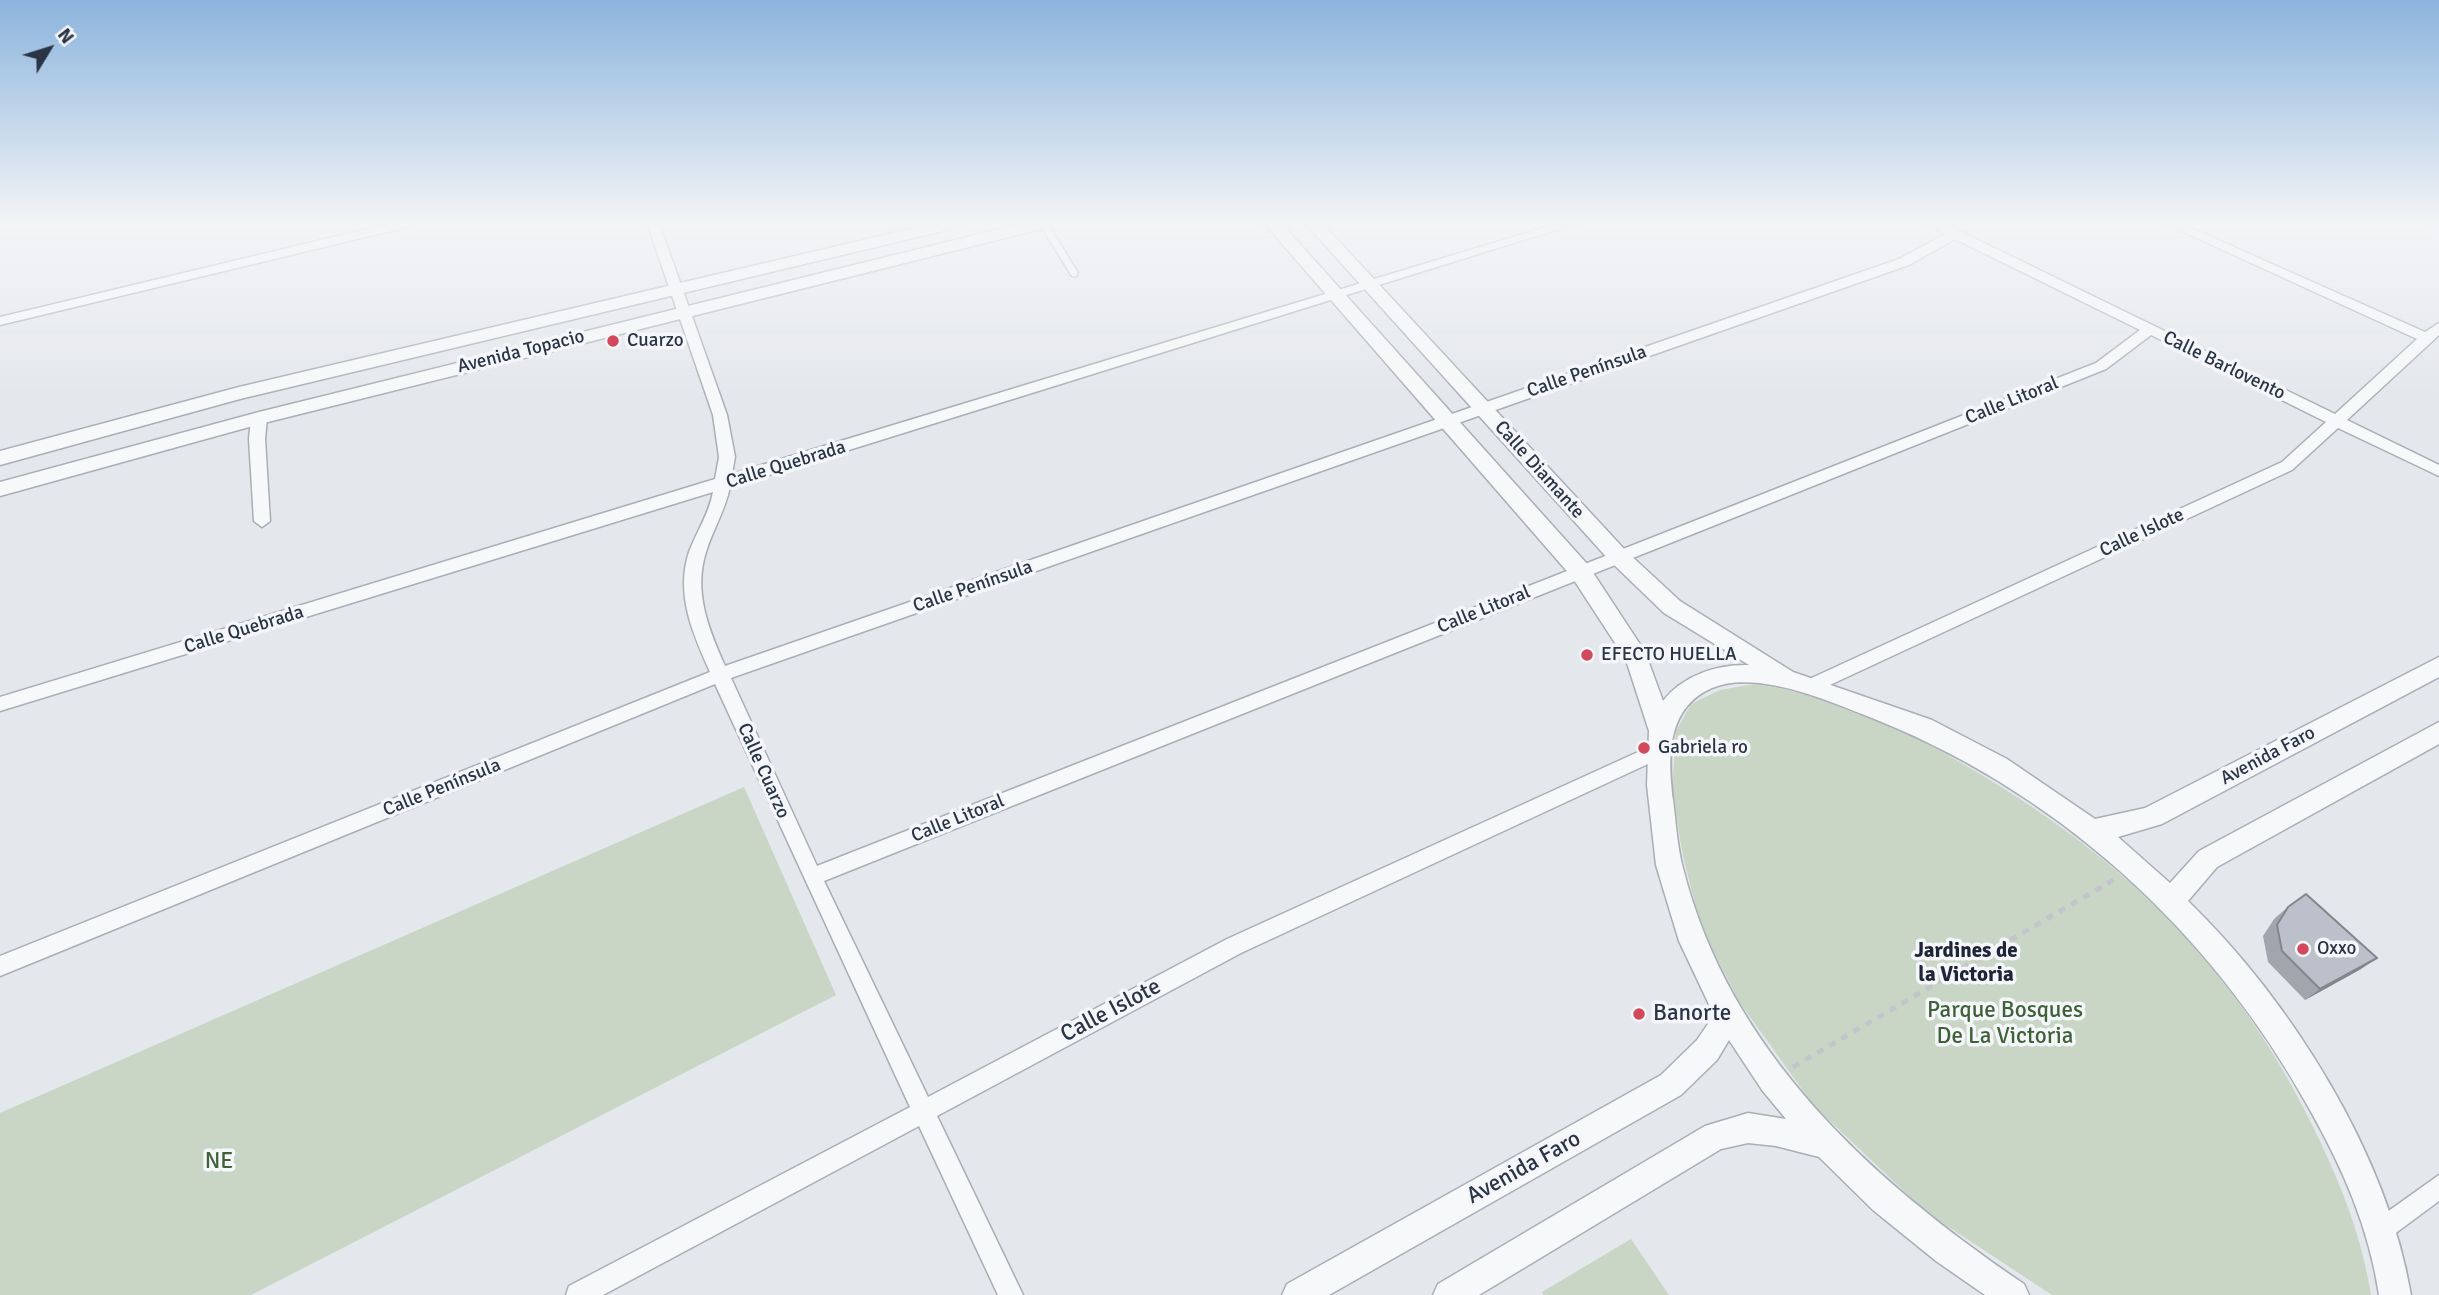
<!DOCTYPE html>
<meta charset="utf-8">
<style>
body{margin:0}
#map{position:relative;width:2439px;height:1295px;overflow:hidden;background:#e4e7ec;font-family:Signika,sans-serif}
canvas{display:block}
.north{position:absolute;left:14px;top:14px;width:70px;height:70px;-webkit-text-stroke:5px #f4f6f9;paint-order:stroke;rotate:52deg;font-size:19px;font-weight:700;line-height:28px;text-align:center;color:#2b3445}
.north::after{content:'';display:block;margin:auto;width:24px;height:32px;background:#2b3445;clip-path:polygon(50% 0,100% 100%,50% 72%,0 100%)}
</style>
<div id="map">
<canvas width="2439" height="1295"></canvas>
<div class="north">N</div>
</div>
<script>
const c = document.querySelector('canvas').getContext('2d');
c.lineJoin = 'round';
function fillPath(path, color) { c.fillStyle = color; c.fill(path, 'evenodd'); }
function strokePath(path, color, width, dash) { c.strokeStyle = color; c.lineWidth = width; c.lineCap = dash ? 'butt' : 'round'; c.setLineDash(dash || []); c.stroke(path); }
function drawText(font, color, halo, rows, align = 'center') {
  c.font = font + ' Signika,sans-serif'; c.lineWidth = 7; c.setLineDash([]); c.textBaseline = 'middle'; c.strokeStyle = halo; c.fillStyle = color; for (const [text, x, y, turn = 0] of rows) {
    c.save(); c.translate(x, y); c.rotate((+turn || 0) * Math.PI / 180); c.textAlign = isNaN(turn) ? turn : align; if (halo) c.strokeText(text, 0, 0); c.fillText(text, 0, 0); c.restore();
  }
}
const green = new Path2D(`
 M1754,684c81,11 152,45 221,87 155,92 264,200 342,364 25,52 45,103 54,160h-319l-126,-83 -112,-106 -74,-103 -39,-75 -18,-72 -11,-65 4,-60 15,-27 29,-14z
 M744,787l92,208 -585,300h-251v-182z
 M1631,1239l38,56h-126l-1,-3z`);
const path = new Path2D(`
 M1793,1067l322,-188`);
const service = new Path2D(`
 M1043,223l31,50`);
const minor = new Path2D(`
 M392,223h21l-6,4 -407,98v-8z
 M647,223h12l68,192 8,42 -3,17 827,-251h19l-848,264c-5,24 -17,42 -24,65 -13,40 3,78 19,114l1174,-407 46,-25 -18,-11h16l392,191 82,-75 -253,-116h16l245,109 14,-9v12l-92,85 92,45v11l-101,-48 -46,42 -475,221h-12l-3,-5 3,-5 477,-219 44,-40 -175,-87 -45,34 -1282,512 104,216 299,-158 422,-192 7,-3 7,3 2,5 -2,5 -422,196 -304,163 86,179h-25l-79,-169 -316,169h-37l3,-9 341,-179 -195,-423 -715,292v-20l710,-284c-17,-38 -35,-78 -21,-120 8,-21 20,-38 24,-60l-713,219v-14l715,-218 4,-22 -6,-42zM1955,239l185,91 -44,33 -1279,503 -86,-188 1178,-413z
 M2432,223h7v4l-6,-1z
 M259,413l8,5 -2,21 5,82 -8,6 -8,-6 -5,-82 2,-21z
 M2439,1175v26l-50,37 -8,4 -8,-4 -4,-8 4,-8z`);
const tertiary = new Path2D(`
 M935,223h28l-8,5 -715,171 -240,66v-14l239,-64z
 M1024,223h27l-2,4 -789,197 -260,72v-14l259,-70z
 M1264,223h17l307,342 57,87 18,49c20,-26 55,-37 86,-36l-85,-52 -54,-52 -305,-338h17l304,328 54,50 113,71 139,48 75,39 88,60 50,-11 294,-151v20l-277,147 -44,13 52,46 29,-32 240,-129v22l-222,123 -29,34c102,99 199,252 223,394h-32c-10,-67 -36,-126 -69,-185 -99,-180 -255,-322 -448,-396 -40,-16 -108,-44 -150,-26 -46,20 -44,69 -39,112 3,22 4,46 10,68 46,184 189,313 341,416l5,11h-44l-49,-34 -63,-51 -54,-53 -43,-11 -28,-3 -27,6 -242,146h-46l5,-11 267,-158 43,-13 38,6 -24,-29 -33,-50 -12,20 -36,35 -352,200h-47l5,-11 374,-209 36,-35 17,-25 -35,-74 -23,-76 -9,-80 2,-54 -23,-71 -54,-83z`);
const wall = new Path2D(`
 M2288,907l73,62 -56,31 -37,-38 -5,-26 11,-17z`);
const shadedWall = new Path2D(`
 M2377,958l-16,11 -56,31 15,-11z`);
const building = new Path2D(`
 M2306,894l71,64 -57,31 -38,-38 -5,-26 11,-18z`);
const markers = [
 [613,341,7,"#d1495b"],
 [1587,655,7,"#d1495b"],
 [1644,748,7,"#d1495b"],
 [2303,949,7,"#d1495b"],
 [1639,1014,7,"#d1495b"]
];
const poiNames = [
 ["Cuarzo",627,341],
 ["EFECTO HUELLA",1601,655],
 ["Gabriela ro",1658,748],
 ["Oxxo",2317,949]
];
const streetNames = [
 ["Avenida Topacio",521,352,-14],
 ["Calle Barlovento",2224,366,26],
 ["Calle Península",1587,372,-19],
 ["Calle Litoral",2012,401,-22],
 ["Calle Quebrada",786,465,-17],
 ["Calle Diamante",1539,470,48],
 ["Calle Islote",2142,533,-25],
 ["Calle Península",973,587,-19],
 ["Calle Litoral",1484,610,-22],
 ["Calle Quebrada",244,630,-17],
 ["Avenida Faro",2268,756,-28],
 ["Calle Cuarzo",763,771,66],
 ["Calle Península",442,788,-22],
 ["Calle Litoral",958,819,-22]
];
const neighbourhoodNames = [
 ["Jardines de",1966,951],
 ["la Victoria",1966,975]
];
const nearStreetnames = [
 ["Calle Islote",1111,1011,-28],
 ["Avenida Faro",1524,1168,-29]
];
const nearParknames = [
 ["Parque Bosques",2005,1011],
 ["De La Victoria",2005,1037],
 ["NE",219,1162]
];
const nearPoinames = [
 ["Banorte",1653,1014]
];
fillPath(green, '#c9d6c5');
strokePath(service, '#a9aeb7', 10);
strokePath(minor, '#a9aeb7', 3);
strokePath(tertiary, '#a9aeb7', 3);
strokePath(path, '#c2c5cb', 5, [7, 7]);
strokePath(service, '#f7f8fa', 7);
fillPath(minor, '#f7f8fa');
fillPath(tertiary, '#f7f8fa');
fillPath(wall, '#a1a5ae');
fillPath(shadedWall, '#83868d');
fillPath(building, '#bbc0ca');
strokePath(building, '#83868d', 2);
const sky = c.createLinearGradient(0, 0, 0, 404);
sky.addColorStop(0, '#8bb4dd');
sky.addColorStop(0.55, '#f3f4f6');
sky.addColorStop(1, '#f3f4f600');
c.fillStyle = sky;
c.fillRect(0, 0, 2439, 404);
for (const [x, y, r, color] of markers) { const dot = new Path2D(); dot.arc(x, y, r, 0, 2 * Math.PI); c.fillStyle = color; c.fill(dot); strokePath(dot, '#f4f6f9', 2.5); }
drawText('19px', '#2b3445', '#f4f6f9', poiNames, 'left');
drawText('19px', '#2b3445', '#f4f6f9', streetNames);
drawText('bold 21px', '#1d2536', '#f4f6f9', neighbourhoodNames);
drawText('23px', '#2b3445', '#f4f6f9', nearStreetnames);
drawText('23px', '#3f6138', '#f4f6f9', nearParknames);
drawText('23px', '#2b3445', '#f4f6f9', nearPoinames, 'left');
</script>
